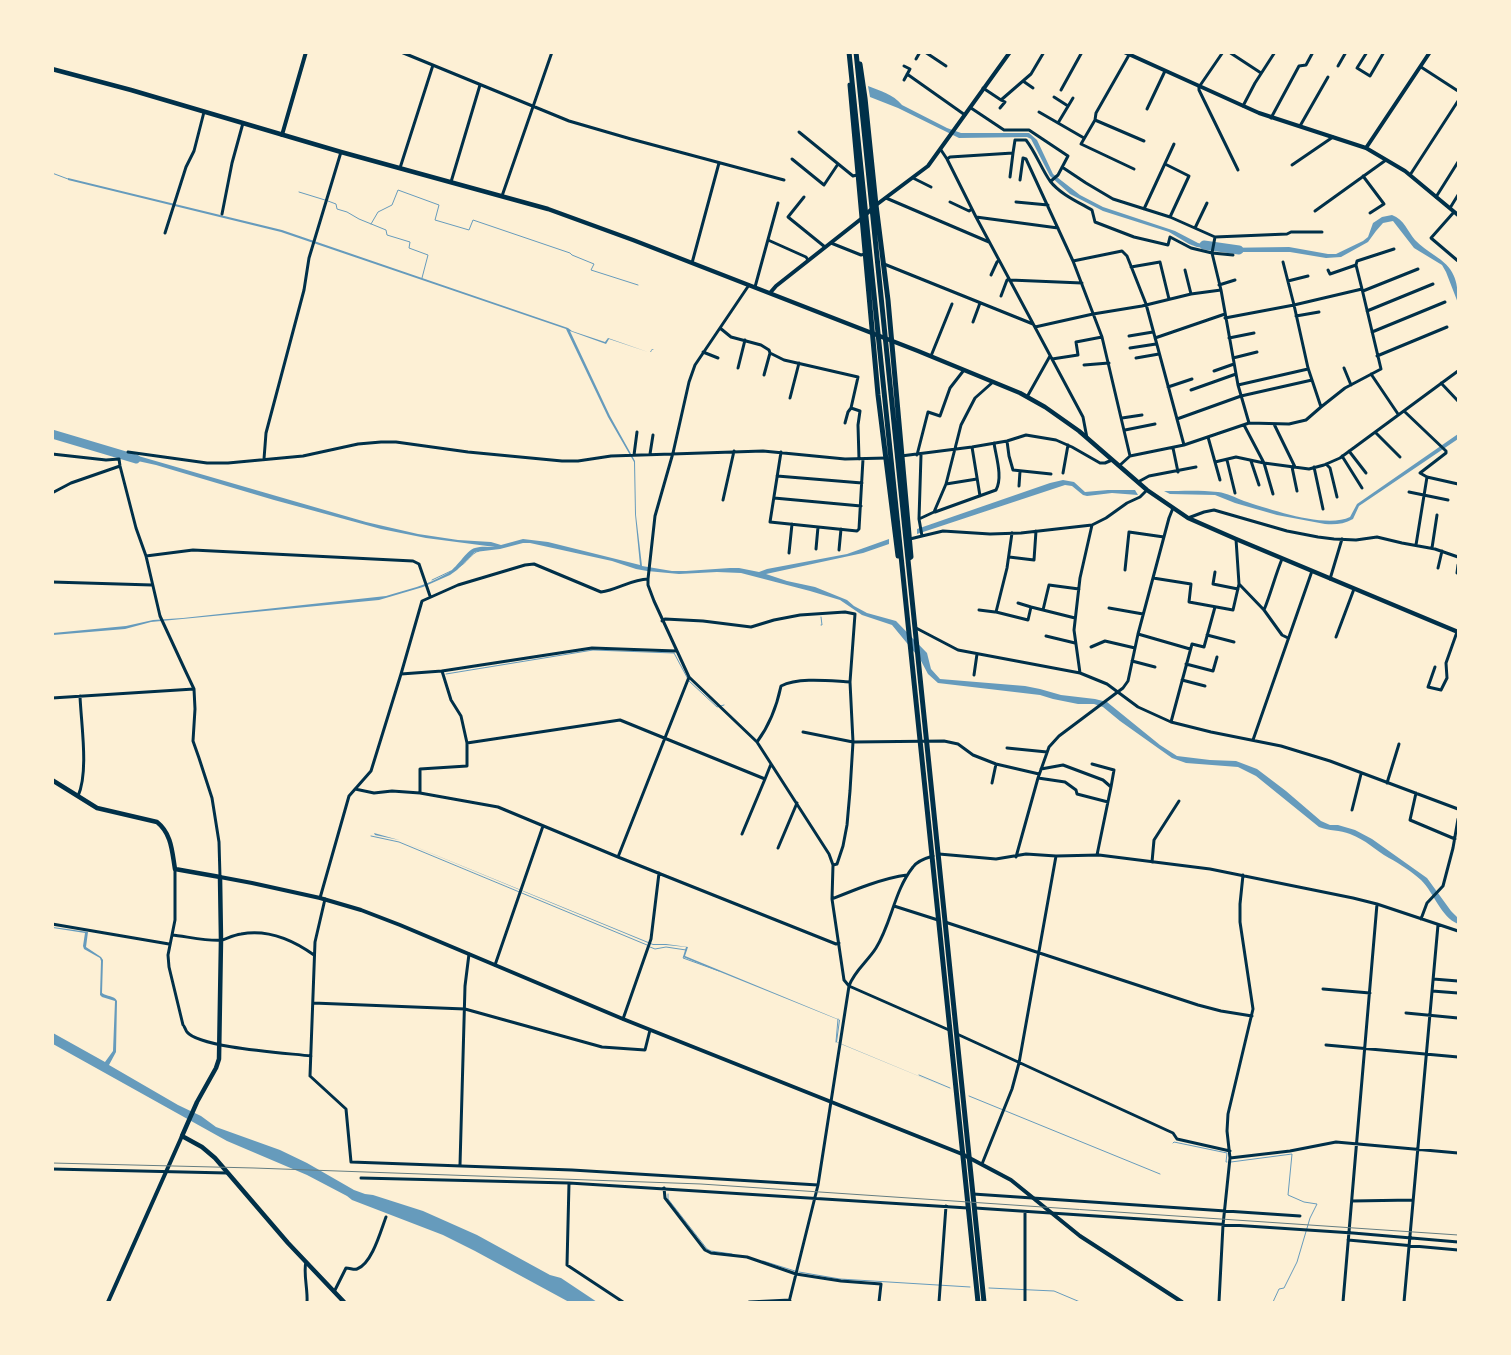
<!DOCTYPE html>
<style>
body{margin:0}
#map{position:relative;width:1511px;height:1355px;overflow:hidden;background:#fdf0d5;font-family:Manrope,sans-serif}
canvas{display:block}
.frame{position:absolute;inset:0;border:54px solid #fdf0d5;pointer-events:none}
</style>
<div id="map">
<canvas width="1511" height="1355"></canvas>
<div class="frame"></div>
</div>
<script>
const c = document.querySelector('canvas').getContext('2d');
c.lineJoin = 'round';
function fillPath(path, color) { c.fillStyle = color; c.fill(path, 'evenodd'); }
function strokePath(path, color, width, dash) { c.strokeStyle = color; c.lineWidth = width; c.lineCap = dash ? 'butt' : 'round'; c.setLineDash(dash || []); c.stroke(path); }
const water = new Path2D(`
 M868,86c12,5 25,8 34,19l45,23 14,5h68l8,7 16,34 27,21 23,12 72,24 23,12 21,5 70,-1 39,7h8l27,-13 5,-4 5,-14 9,-6 10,-2c12,4 16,17 23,25 6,6 12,10 19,15 20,13 24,24 24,48l-12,-31 -4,-7 -28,-17 -21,-27 -10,2 -7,8 -8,11 -27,15 -15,1 -36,-6h-55l-38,-5 -8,-3 -20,-12 -66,-21 -33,-17 -20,-18 -19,-37 -4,-2 -68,1 -61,-30 -28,-11z
 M68,178l214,52 286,98 4,3 33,11 3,-4 40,14h2l2,-3h2l40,11 -40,-11 -2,1 -1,2h-3l-39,-13 -3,5 -36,-13 40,85 25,45 1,54 6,51 30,5h14l44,-3h9l20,4 8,-3 80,-15 42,-15v5l-26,9 -97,21 21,7 28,6 32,13 7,6 13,7 29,8 31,32 4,16 9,10 85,7 15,3 21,6 34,4 12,3 53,43 17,11 33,4 26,1 21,8 29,22 35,30 9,4h8l17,5 17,9 55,39 24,33 7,7v6c-18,-8 -23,-30 -37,-44 -9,-8 -21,-16 -32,-22 -14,-8 -23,-18 -39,-24 -10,-4 -21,-3 -31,-7l-63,-51 -18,-9 -52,-4 -14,-5 -52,-37 -17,-14 -9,-3h-16l-25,-5 -13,-4 -102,-12 -10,-9 -8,-15 -28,-34 -30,-10 -22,-15 -30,-9 -69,-18 -24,-1 -38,2 -32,-3 -11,-2 -24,-8 -82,-18h-7l-23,6 -25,3 -18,18 -7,5 -27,12 -44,13 -228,22 -26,7 -72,6v-2l73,-7 27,-6 30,-2 203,-22c20,-6 42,-11 60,-22 11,-5 20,-24 29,-26 6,-2 14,-1 20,-1l-69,-9 -45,-9 -107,-29 -118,-35 -32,-7 4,-5 238,69 52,12 40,6 33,2 10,3 22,-6 25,3 92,23 -5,-51 -1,-52 -26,-45 -42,-88 -285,-97 -213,-52z
 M1458,434v5l-99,67 -6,13c-9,5 -18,6 -28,5l-48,-9 -42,-12 -20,-8 -45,-1 -6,-3c19,0 36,-1 54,1 9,1 18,6 26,9 25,8 82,28 106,16l7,-13z
 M1063,480l11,2 11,10 23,-2h27l3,5 -26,-2 -25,3 -4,-1 -11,-9 -7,-1 -148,49v-5l133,-46z
 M374,833l25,7 254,104h13l22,3 -3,9 155,64 -3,22 113,47 -114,-47 3,-22 -156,-63 3,-10 -20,-2h-13l-254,-105 -24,-5z
 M53,927l35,5 -2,15 15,10 2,3 -1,33c5,4 12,2 15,8l-1,51 -7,13 69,40 23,11 15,11 64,23 27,13 47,27 11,4 8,1 50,16 54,24 73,40 11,3 36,24h-28l-94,-51 -32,-16 -91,-35 -5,-4 -40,-21 -80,-34 -174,-97v-11l52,29 8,-11 2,-50 -13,-4 -2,-2 1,-34 -1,-3 -16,-9 -1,-3 2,-13 -32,-5z`);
const stream = new Path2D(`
 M52,173l16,6
 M299,192l26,8
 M328,201l8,3 1,5 10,3 12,7 27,11 1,5 23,7 -1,6 19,7 -6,23
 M371,224l7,-12 14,-7 6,-15 41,15 -4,15 34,10 4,-10 97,33 2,2 22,9 -3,6 47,15
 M459,567c8,-4 12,-14 20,-16
 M432,580l19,-9
 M821,625h1l-1,-8
 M446,674l147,-24 81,3 15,28 28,26 7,-2
 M371,836l28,6 248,103
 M650,947l5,2 11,-2 20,3
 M684,956l-1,2 36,13
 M836,1042l2,-23
 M919,1075l31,13
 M969,1096l191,78
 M1173,1143l1,-1 53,11 -1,9h1
 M1231,1162l61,-8 -4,41 16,7 13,2 -7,14 -13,44 -13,26 -5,1 -6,13
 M668,1194v5l39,50 4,2 21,3
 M763,1261l32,10
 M799,1272l41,7 130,8
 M989,1288l65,3 26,11`);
const river = new Path2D(`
 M1204,245l35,5
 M52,434l84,25`);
const minor = new Path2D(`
 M401,52l168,69 62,18 153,41
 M925,52l21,14
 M1223,52l-24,35v3l39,80
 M1229,52l32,21
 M1367,52l-10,16 13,8 14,-24
 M1129,55l-33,58 -1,7 -14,24 53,25
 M916,59l4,-7
 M1338,66l8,-14
 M1421,67l37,24
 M907,74l58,41
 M904,80l6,-11 -6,-3
 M1023,81l10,7
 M983,88l18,12 30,-26 13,-22
 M1061,90l21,-38
 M1054,97l14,9
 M1243,106l12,-23 20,-31
 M971,108l33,22h25l39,26 -10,19 -7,6
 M1000,108l5,-6 -4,-2
 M1147,109l18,-38
 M1039,112l45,26
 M1271,118l28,-52 7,-1 7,-13
 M1095,120l49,21
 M1058,123l15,-25
 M1300,126l28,-49
 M799,132l54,44 4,-1
 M941,150l6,9 29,58 107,200 4,21
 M792,159l32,26 14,-21
 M947,159l3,-2 63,-4 2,-13h11c10,13 15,28 24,41 10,13 28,21 42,29l3,12 39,15 34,8 2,-8 21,11 21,5 9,37
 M1165,164l24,12 -19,41
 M1292,165l41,-28
 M1062,167l24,16 27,16 57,18 45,20 -3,16 21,2
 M400,168l33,-103
 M1410,175l48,-74
 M1363,176l21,28 -14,9
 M1010,177l3,-24
 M913,178l18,9
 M1020,180l3,-22 3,1 47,102 29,76 28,119
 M451,182l29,-97
 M502,196l50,-144
 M804,197l-16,20 37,30
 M1436,197l22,-35
 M886,198l103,44
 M950,202l19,9 3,-2
 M1016,202l32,3
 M1450,208l8,-13
 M1144,209l30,-65
 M1315,211l71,-51
 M1454,212l-23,26 27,23
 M222,214l10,-51 11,-40
 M976,217l82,11
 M1195,228l12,-25
 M165,233l21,-66 8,-16 10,-39
 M1215,237l72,-3 4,-2h31
 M768,240l38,17 2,3
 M831,243l30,12 4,-1
 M1073,261l49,-10 5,5 19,48 38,141
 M692,263l27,-100
 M884,264l149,60
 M1131,267l29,-5 9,37
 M1185,270l6,24
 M1328,270l2,4 26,-9
 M991,275l6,-13 2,-2
 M1288,281l20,-5
 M749,285l-54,80 -6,17 -16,71 -18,63 -7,63v6l6,16 35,76 68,65 72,112 4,11 -1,34 12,81 5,6 -31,199 -29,117
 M1219,285l16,-5
 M755,287l23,-84
 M1362,289l-6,-24 1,-4 37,-12
 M1363,291l55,-22
 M1001,296l6,-16h3l72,3
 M1367,311l66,-27
 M1296,316l23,-4
 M1225,318l69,-13 -11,-43
 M973,322l7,-19
 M1035,327l58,-13 49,-8 49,-12 30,-4 17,95 11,38
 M720,328l11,9 30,8 8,5 1,3 14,7 74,17 -7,31 9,3 -2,14 1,34
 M1372,332l73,-30
 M1129,336l24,-4
 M1155,338l70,-24
 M1229,338l25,-5
 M1130,348l26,-4
 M703,352l15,6
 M931,356l21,-52
 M1377,356l70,-29
 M1136,358l23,-4
 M1233,358l24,-6
 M1052,359l26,-4 -2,-13 26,-5
 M1084,365l25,-2
 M738,368l7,-28
 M1344,368l7,17
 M1214,371l20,-7
 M1371,374l27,40
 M764,375l6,-22
 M1441,383l17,18
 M1238,385l70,-16
 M1168,387l24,-8
 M1191,390l45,-16
 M1027,397l23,-41
 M790,398l9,-35
 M1404,411l42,40v2l-26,20 7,4 31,7
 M1122,418l20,-3
 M1177,419l64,-23 71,-16
 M845,423l3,-11 3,-4
 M1274,424l21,43
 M1244,425l20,38 45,6 15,-4 16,-7 118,-87
 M1125,430l30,-6
 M1375,432l25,25
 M1208,437l12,43
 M1007,441l2,15 4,14 38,4
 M972,447l8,49
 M1173,448l5,24
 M1349,451l17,22
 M128,452l79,11h21l75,-7 55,-12 23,-2h15l72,10 94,9h16l33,-5 152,-5 82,8 42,-1
 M781,452l-11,70 87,9 2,-2 4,-70
 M52,454l54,6 13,-1 1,7 16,62 10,28 14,60 25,54 9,19 1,20 -2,32 6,17 13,40 7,44 1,35
 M650,454l3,-19
 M634,455l3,-23
 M917,455l11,-43 12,4 10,-28 14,-18
 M901,456l71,-9 35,-6 19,-6 30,5 16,7 28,16h5l7,-3
 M1342,456l20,32
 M264,459l2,-26 38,-143 5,-32 32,-106
 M1227,460l8,33
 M1251,461l8,24
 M1215,462l21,-5 28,6 9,31
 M1326,464l4,4 7,29
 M1119,466l11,-10 54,-11 65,-22 40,1 17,-4 15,-13 24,-19 36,-19 -19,-80 -68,16 14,63 13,39
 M1292,467l5,24
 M1314,467l9,42
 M1063,473l5,-28
 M777,476l85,7
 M1138,482l11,-6 47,-9
 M946,484l31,-5
 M1019,486l1,-15
 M1147,490l-7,7 -13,6 -21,15 -14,7 -12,53 -6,52 6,43 27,11 31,23 33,15 40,10 70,14 49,15 128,48
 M1409,492l39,8
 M52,493l19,-10 49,-17
 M774,498l87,8
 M723,500l11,-49
 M935,512l61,-22c7,-13 0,-33 -2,-47
 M1188,518l16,-6 10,-2 73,21 31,6 16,2 22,1 21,-3 25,6 33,6 23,8
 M919,519l2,-64
 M1012,533l-5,35 -11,44 32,8 3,-13 44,11
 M922,536l21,-5 47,3 31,-1 71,-8
 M910,539l12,-3 -3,-17 15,-7 12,-28 15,-59 14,-27 18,-16
 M1236,539l3,45 25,26 18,25 6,3
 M1416,545l11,-68
 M1432,548l5,-33
 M816,549l2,-22
 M839,550l2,-21
 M789,553l3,-29
 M146,556l47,-6 220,11 6,3 11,32
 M1009,557l25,3 2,-29
 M1438,568l4,-17
 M1125,570l4,-38 35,5
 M1215,572l-2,12 25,5
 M1457,573l1,-8
 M1153,578l38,6 -2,18 44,8 6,-26
 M1330,579l12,-40
 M52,582l100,3
 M1018,603l13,4
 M1109,608l34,6
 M979,610l16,2
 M1043,610l6,-25 30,4
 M1264,610c7,-17 11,-34 18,-51
 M662,621l3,-2 38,2 48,6 23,-7 26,-5 45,-3 10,2 -5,68 3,60 -3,49 -3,34 -4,21 -6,18 -4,1
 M916,628l42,22 122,23
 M1138,634l52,15
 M1207,635l27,7
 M1046,636l29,7
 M1336,637l18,-48
 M1091,647l14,-6 30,7
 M1132,661l23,6
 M1186,664l27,7 4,-14
 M1435,667l-7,20 13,3 6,-12 -1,-15 11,-31
 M401,674l41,-3 150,-23 84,3
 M974,675l3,-21
 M1182,680l23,6
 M52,698l142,-9
 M1171,722l21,-78 12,3 11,-40
 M803,732l50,10 91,-1 14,3 15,11 23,9 43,10
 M1253,740l59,-169
 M757,742c12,-16 20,-37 24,-56 18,-9 49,-5 69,-4
 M467,743l153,-23 145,59 6,-15
 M1007,748l40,4
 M1092,764l22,6 -3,17
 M1041,769l22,-4 40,15 8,7 -14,68
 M1038,778l27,4 11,8 1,4 31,8
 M992,783l4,-19
 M1387,783l12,-39
 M355,789l19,4 18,-2 28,2 78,14 120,50 218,87 3,-1
 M420,793v-24l47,-3v-23l-6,-27 -10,-16 -9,-29
 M1416,793l-6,27 45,19
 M78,796c11,-24 3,-73 2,-100
 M1352,810l9,-36
 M742,834l23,-55
 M778,848l19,-45
 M939,854l57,5 30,-5 30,2 43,-1 111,14 143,29 24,6 81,27
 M933,856c-7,2 -16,5 -20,11 -19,24 -21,55 -37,81 -8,13 -22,23 -27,38l100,44
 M618,857l71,-180
 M1016,857l22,-79 11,-31 10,-11 64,-48 5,-7 10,-47 31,-116 4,-10
 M1152,862l2,-22 25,-39
 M175,869v51l-7,35 1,12 14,58c1,0 3,6 4,7 13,16 100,21 124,24
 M320,898l29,-102 22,-25 30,-97 21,-73 36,-16 67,-20 9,-1 67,28c16,-2 31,-13 47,-13
 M325,899l-10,43 -5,134 36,33 5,53 221,8 246,15
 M832,899c22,-9 51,-21 75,-24
 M894,906l44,14
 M1421,919l6,-16 16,-17 10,-38 5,-29
 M945,922l253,83 23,6 31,5
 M52,924l117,20
 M172,935c12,1 39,7 50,5 6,-2 12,-5 19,-6 26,-5 52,6 73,21
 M495,965l48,-139
 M1433,979l25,2
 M1323,989l47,4
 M1432,991l26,2
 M313,1003l152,6 137,38 43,3 5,-20
 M1406,1013l52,5
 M623,1019l28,-80 8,-66
 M957,1034l216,99 4,6 53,12
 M1326,1045l132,12
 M1230,1158l60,-7 46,-9 122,11
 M982,1164l30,-75 7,-26 37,-207
 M460,1165l5,-179 4,-32
 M52,1169l175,4
 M361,1178l208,5 399,25
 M569,1183l-2,82 56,37
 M664,1188l1,10 40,52 6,3 36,4 49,17 45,7 40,3 -2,18
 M973,1194l327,22
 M1352,1201l61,-1
 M975,1208l378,25 105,9
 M1348,1240l110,10
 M306,1262c-3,10 2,28 1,40
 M334,1292l12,-24c4,0 8,2 11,1 15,-5 24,-39 29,-52
 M749,1302l41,-2
 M939,1302l7,-96
 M1025,1302v-90
 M1219,1302l4,-77 7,-67 -3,-27 1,-17 25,-105 -13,-87v-18l3,-29
 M1343,1302l34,-398
 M1404,1302l34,-377`);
const tertiary = new Path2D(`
 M1124,52l135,61 107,35 39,23 53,44
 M282,135l24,-83
 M1366,148l64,-96
 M770,293l6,-7 85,-67 15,-14 52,-39 82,-114
 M220,877l32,6 68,15 41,12 39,15 223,94 339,135 49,26 69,56 102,66
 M108,1302l74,-166`);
const secondary = new Path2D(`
 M52,69l79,21 210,62 207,57 85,31 285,111 102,42 25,14 34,24 68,59 41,28 48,21 222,93
 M52,780l45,28 60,14c15,12 15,30 18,47l45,8 1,63 -2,119 -3,9 -19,34 -15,34 20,11 13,11 73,85 56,59`);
const trunk = new Path2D(`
 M849,52l129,1250
 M856,52l128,1250
 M860,64l5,34 11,107 12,95 23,257 -3,2
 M850,85l28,310 20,161`);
const rail = new Path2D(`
 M52,1163l202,5 447,16 757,51`);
fillPath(water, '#669bbc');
strokePath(stream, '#669bbc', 1);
strokePath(river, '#669bbc', 9);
strokePath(minor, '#003049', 3);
strokePath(tertiary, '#003049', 4);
strokePath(secondary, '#003049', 4.5);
strokePath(trunk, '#003049', 5);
strokePath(rail, '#657d81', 1);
</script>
